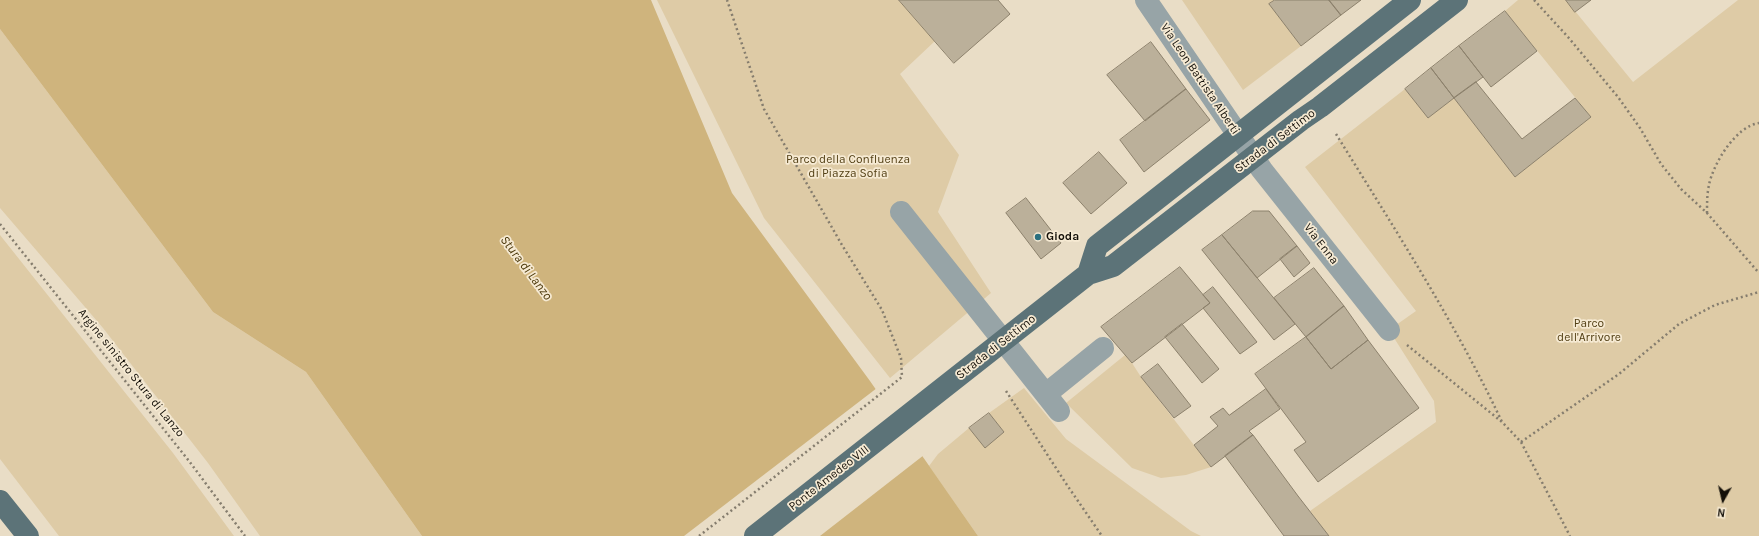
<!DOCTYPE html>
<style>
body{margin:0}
#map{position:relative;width:1759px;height:536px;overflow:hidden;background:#e9ddc6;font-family:Karla,sans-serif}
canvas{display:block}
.north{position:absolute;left:1703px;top:480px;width:40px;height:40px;-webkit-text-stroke:3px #f6ead3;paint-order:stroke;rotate:188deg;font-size:11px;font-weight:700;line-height:16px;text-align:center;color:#141009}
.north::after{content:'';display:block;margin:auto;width:14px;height:18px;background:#141009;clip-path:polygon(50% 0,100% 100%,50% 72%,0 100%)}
</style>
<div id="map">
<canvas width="1759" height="536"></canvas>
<div class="north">N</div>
</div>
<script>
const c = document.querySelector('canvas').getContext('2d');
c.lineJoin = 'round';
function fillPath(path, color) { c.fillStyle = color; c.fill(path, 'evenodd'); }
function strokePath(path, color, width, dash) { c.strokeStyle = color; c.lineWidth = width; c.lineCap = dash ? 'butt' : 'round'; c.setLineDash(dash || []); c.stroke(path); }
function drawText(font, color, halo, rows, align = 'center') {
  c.font = font + ' Karla,sans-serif'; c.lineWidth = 3.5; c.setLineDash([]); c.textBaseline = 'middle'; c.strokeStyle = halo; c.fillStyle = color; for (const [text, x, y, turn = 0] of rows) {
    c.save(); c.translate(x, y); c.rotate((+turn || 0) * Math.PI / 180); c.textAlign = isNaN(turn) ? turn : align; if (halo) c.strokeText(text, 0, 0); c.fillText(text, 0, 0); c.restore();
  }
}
const green = new Path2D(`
 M657,0h242l36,41 -35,33 59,81 -21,57 53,81 -101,85 -126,-160z
 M1182,0h93l-6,4 32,42 -58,44z
 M1518,0h48l67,82 105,-82h21v536h-430l-19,-25 126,-89 -2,-21 -45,-71 27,-19 -111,-144 100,-78 23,29 26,-20 61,79 76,-60 -86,-106z
 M0,29l213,283 93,60 116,164h-162l-52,-73 -105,-135 -103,-120z
 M0,235l173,218 61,83h-175l-59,-77z
 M1125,355l7,8 9,14 70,90 -25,8 -25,3 -29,-10 -66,-65z
 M1024,388l42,51 125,92 10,5h-223l-49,-70 9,-12 31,-26 16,19 19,-15 -15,-19z`);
const water = new Path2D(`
 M0,0h651l81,193 138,188 108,155h-556l-116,-164 -93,-60 -213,-283z`);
const pier = new Path2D(`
 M877,388l47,67 -104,81h-136z`);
const building = new Path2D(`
 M899,0h99l12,14 -56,49z
 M1275,0h54l12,15 -40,31 -32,-42z
 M1329,0h32l-20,15z
 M1566,0h25l-16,12z
 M1505,11l32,40 -46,36 -32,-41z
 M1151,42l35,47 -41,32 -38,-46z
 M1459,46l24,31 -29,21 -23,-30z
 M1431,68l23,30 -26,20 -23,-29z
 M1476,82l46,57 53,-41 16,19 -76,60 -61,-79z
 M1186,89l24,31 -66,52 -24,-32z
 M1099,152l28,31 -36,31 -28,-31z
 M1026,198l35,45 -20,16 -35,-46z
 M1253,211h16l28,35 -40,32 -35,-43z
 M1222,235l73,89 -21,16 -72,-90z
 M1297,246l13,17 -16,14 -14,-18z
 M1180,267l30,36 -78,60 -31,-36z
 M1314,268l30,38 -38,31 -32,-39z
 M1213,287l44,55 -17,12 -37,-46 7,-5 -7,-8z
 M1344,306l24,34 -37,29 -25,-32z
 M1182,324l37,45 -17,14 -37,-46z
 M1306,337l25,32 37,-29 51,68 -101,74 -24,-32 12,-8 -51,-68z
 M1158,364l33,42 -17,12 -33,-41z
 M1266,389l14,20 -31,22 4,4 -42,32 -17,-22 24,-19 -8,-9 13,-9 6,7z
 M989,413l15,19 -19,16 -16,-20z
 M1253,435l45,61 31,40h-45l-59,-80z`);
const path = new Path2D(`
 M1534,0l34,37 50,60 22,31 21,36 20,25 26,24 52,60
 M1336,134c58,94 119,188 166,288
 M1707,213c0,-10 0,-19 2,-28 4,-21 27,-59 50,-62
 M0,224l189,237 56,75
 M1407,345l95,77 19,20 49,94
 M1006,391l61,94 35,51
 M1521,442l98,-68 60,-50 36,-19 44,-13
 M699,536l203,-159 -1,-19 -19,-48 -40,-65 -78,-136 -37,-109`);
const minor = new Path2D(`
 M1146,0l116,170 127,160
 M901,212l158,199
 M1046,394l57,-46`);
const major = new Path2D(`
 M1088,274l9,-28 313,-246
 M0,501l28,35
 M755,536l333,-262 25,-8 188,-146 19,-13 137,-107`);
const markers = [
 [1038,237,4,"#2b707f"]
];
const streetNames = [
 ["Via Leon Battista Alberti",1200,79,56],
 ["Strada di Settimo",1275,141,-37],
 ["Via Enna",1321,244,52],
 ["Strada di Settimo",996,347,-38],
 ["Argine sinistro Stura di Lanzo",131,373,51],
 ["Ponte Amedeo VIII",829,478,-38]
];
const parkNames = [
 ["Parco della Confluenza",848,160],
 ["di Piazza Sofia",848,174],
 ["Parco",1589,324],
 ["dell'Arrivore",1589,338]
];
const poiNames = [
 ["Gioda",1046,237]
];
const waterNames = [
 ["Stura di Lanzo",526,268,53]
];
fillPath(green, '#decba6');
fillPath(water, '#cfb47d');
fillPath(pier, '#e9ddc6');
fillPath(building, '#bbb09a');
strokePath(building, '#8c816c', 1);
strokePath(path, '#857d6e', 2.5, [2, 3]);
strokePath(minor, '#97a4a7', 22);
strokePath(major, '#5c7378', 22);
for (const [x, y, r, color] of markers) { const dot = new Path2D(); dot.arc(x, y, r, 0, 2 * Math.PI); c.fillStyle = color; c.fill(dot); strokePath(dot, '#f6ead3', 1.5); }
drawText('12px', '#141009', '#f6ead3', streetNames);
drawText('12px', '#523f14', '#f6ead3', parkNames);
drawText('bold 12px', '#141009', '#f6ead3', poiNames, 'left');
drawText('italic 13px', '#4b380a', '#f6ead3', waterNames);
</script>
